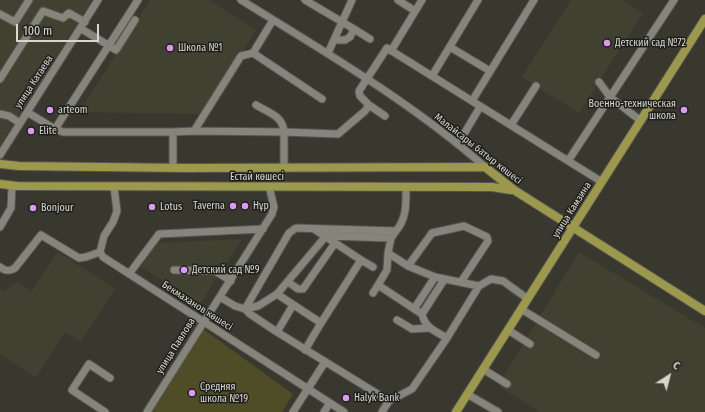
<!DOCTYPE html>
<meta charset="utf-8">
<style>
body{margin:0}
#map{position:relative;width:705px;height:412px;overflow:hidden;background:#38382f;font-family:"Fira Sans Condensed",sans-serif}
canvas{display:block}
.north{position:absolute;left:649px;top:356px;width:40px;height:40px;-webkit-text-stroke:3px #1f1f1b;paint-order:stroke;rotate:36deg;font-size:11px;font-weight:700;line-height:16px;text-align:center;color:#d7d7d2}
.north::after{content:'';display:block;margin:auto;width:14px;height:18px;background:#d7d7d2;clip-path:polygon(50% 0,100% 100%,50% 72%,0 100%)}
.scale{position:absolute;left:16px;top:24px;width:83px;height:18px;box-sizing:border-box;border:2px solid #d7d7d2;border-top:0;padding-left:5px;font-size:12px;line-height:14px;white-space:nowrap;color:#d7d7d2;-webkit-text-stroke:3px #1f1f1b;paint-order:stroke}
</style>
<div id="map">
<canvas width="705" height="412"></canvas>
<div class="north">С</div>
<div class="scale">100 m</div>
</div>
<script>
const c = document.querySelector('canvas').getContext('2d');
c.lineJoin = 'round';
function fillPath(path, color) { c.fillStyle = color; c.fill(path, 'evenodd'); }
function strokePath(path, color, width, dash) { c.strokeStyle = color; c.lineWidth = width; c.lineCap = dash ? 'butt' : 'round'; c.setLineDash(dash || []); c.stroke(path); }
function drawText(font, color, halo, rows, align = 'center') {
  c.font = font + ' "Fira Sans Condensed",sans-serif'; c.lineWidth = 3; c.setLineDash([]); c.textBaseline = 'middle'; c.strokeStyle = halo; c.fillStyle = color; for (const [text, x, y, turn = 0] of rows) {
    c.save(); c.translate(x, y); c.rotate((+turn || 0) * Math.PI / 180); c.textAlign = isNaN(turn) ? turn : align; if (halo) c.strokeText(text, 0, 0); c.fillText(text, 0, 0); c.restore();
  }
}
const built = new Path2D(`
 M0,0h92l-92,146z
 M150,0h59l47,30 -53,84 -124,-2z
 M571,0h51l21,13 -64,100 -57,-36z
 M242,239l-42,65 -59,-37 15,-24z
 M58,252l57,37 -34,53 -16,-10 -29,46 -36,-24v-65l3,2 15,-9 14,9z
 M579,252l126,76v84h-165l-42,-26z`);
const green = new Path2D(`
 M203,329l90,65 -11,18h-131z`);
const minor = new Path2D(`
 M138,0l-83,129 8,3h110l21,-1 47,-75 12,-3 20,-33
 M241,0c84,52 170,102 244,167
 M305,0l49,29
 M398,0l17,11
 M0,14l15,8 14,-22
 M80,28l36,22 19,-30
 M335,40h10l5,-3 4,-8 16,10
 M450,47l40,24
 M391,51l31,-51
 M253,53l69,46
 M328,53l24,-53
 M432,76l46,-76
 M0,79l43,-68 20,7 6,-5 16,9
 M599,82l11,15 31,24
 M472,101l130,81
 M256,105c13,8 27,11 28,27l54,2 27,-23 4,-6 -9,-9 -1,-5 28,-43 85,53 62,-101
 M369,105l16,11
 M27,112l28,17
 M0,114l9,2 11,7
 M511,125l25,-39
 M194,131l90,1v36
 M458,144l22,-37
 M0,155l98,-155
 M568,161l106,-161
 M173,168v-36
 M114,187l3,24 -4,11 -9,14 -4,16 3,5 241,155
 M0,227l11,-19 1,-22
 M314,229l47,31 -40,63 -44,-29 -19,12 -13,3 5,5 27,18 112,69
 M396,231l-5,7 -3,15 20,13 27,11 44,9 12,-7 12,2 25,18
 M388,253l-1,17 -9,15 44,29 22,-34
 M361,260l12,7
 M408,266l24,-33 32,-7 23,11 1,4 -27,41
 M0,267c5,4 9,5 15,1l26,-33 38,23 7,-1 14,-5
 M174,270l41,1 16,10
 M129,274l30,-40 104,-5
 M288,282l10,7h5l32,-46
 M373,293l5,-8
 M277,294l49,-58 65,2
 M220,297l15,9 10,3 44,-76 7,-5 100,3c11,-13 10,-28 10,-44
 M414,309l21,-32
 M521,309l75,46
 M422,314c3,14 13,17 25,24l32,-52
 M397,320l15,9 17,-1
 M508,330l22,14
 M277,332l16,-27
 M305,350l16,-27
 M483,369l24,15
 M467,394l31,18
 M105,412l-33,-22 17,-26 21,14
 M147,412l125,-198 2,-7 -5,-21
 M293,412l32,-50
 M324,412l6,-9
 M382,412l7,-11 23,-12 35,-51`);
const major = new Path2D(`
 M0,164l19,2 166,2 300,-1 29,23 191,121
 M0,184l17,2 475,1 19,3
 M456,412l249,-393`);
const markers = [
 [607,43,4,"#dc99f5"],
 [170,48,4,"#dc99f5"],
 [50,110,4,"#dc99f5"],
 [684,110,4,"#dc99f5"],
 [31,131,4,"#dc99f5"],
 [233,206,4,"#dc99f5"],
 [245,206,4,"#dc99f5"],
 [152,207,4,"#dc99f5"],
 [33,208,4,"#dc99f5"],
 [184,270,4,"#dc99f5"],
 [192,393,4,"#dc99f5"],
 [346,398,4,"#dc99f5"]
];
const poiNames = [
 ["Детский сад №72",615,43],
 ["Школа №1",178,48],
 ["Военно-техническая",676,104,"right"],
 ["школа",676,116,"right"],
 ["arteom",58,110],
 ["Elite",39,131],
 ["Taverna",225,206,"right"],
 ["Нұр",253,206],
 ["Lotus",160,207],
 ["Bonjour",41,208],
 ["Детский сад №9",192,270],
 ["Средняя",200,387],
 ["школа №19",200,399],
 ["Halyk Bank",354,398]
];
const streetNames = [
 ["улица Катаева",34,82,-57],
 ["Малайсары батыр көшесі",478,149,38],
 ["Естай көшесі",257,177],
 ["улица Камзина",572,210,-58],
 ["Бекмаханов көшесі",197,306,33],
 ["улица Павлова",176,346,-58]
];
fillPath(built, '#414131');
fillPath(green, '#4f4d27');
strokePath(minor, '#56564f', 9);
strokePath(major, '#56564f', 10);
strokePath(minor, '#85857b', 7);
strokePath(major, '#9c984c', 8);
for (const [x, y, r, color] of markers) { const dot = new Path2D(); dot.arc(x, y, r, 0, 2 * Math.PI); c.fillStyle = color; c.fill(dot); strokePath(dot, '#1f1f1b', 1.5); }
drawText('10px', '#d7d7d2', '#1f1f1b', poiNames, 'left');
drawText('10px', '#d7d7d2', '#1f1f1b', streetNames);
</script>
